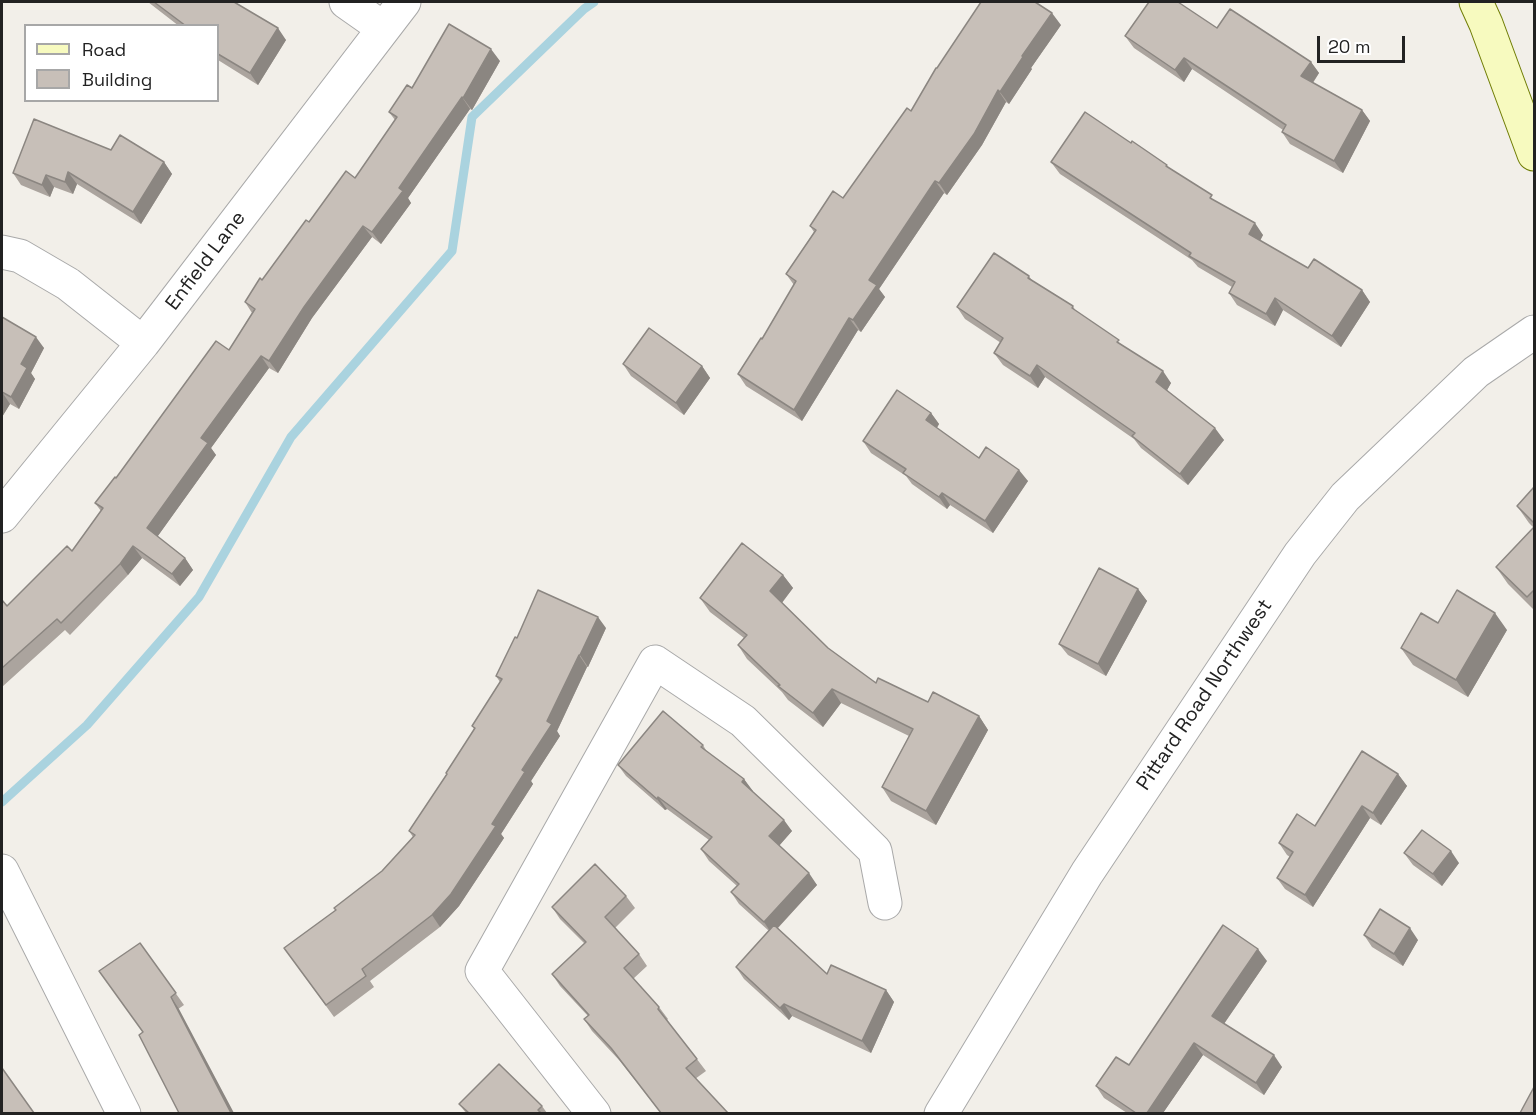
<!DOCTYPE html>
<style>
body{margin:0}
#map{position:relative;width:1536px;height:1115px;overflow:hidden;background:#f2efe9;font-family:"Space Grotesk",sans-serif}
canvas{display:block}
.frame{position:absolute;inset:0;border:3px solid #222;pointer-events:none}
.legend{position:absolute;left:24px;top:24px;width:195px;height:78px;box-sizing:border-box;background:#fff;border:2px solid #a7a7a7;margin:0;padding:8px 10px;list-style:none;font-size:18px;color:#222}
.legend li{display:flex;align-items:center;gap:12px;height:30px}
.legend b{width:30px;border:2px solid #a7a7a7}
.scale{position:absolute;left:1317px;top:36px;width:88px;height:27px;box-sizing:border-box;border:3px solid #222;border-top:0;padding-left:8px;font-size:18px;line-height:21px;white-space:nowrap;color:#222;-webkit-text-stroke:4px #fff;paint-order:stroke}
</style>
<div id="map">
<canvas width="1536" height="1115"></canvas>
<div class="frame"></div>
<ul class="legend">
<li><b style="height:8px;background:#f7fabf"></b>Road</li>
<li><b style="height:16px;background:#c7bfb8"></b>Building</li>
</ul>
<div class="scale">20 m</div>
</div>
<script>
const c = document.querySelector('canvas').getContext('2d');
c.lineJoin = 'round';
function strokePath(path, color, width, dash) { c.strokeStyle = color; c.lineWidth = width; c.lineCap = dash ? 'butt' : 'round'; c.setLineDash(dash || []); c.stroke(path); }
function fillPath(path, color) { c.fillStyle = color; c.fill(path, 'evenodd'); }
function drawText(font, color, halo, rows, align = 'center') {
  c.font = font + ' "Space Grotesk",sans-serif'; c.lineWidth = 4.5; c.setLineDash([]); c.textBaseline = 'middle'; c.strokeStyle = halo; c.fillStyle = color; for (const [text, x, y, turn = 0] of rows) {
    c.save(); c.translate(x, y); c.rotate((+turn || 0) * Math.PI / 180); c.textAlign = isNaN(turn) ? turn : align; if (halo) c.strokeText(text, 0, 0); c.fillText(text, 0, 0); c.restore();
  }
}
const stream = new Path2D(`
 M2,802l85,-77 112,-128 92,-160 161,-186 20,-134 112,-108 10,-7`);
const street = new Path2D(`
 M346,2l37,26
 M2,252l18,4 48,28 75,59
 M2,516l141,-173 261,-341
 M2,871l122,243
 M594,1114l-112,-143 173,-309 88,59 132,130 10,52
 M941,1114l146,-241 213,-319 45,-57 131,-125 58,-40`);
const secondary = new Path2D(`
 M1476,2l10,22 48,130`);
const wall = new Path2D(`
 M148,2h86l52,38 -28,45 -40,-25v-34h-39z
 M1061,25l-30,43 1,1 -23,35 -3,-2 -24,43 -35,50 -3,-2 -65,96 6,8 -24,35 -3,-2 -56,91 -56,-35 -8,-12 24,-35 32,-54 -8,-11 28,-42 -4,-6 33,-28 68,-87 26,-43z
 M1217,28l94,34 8,11 -6,10 49,27 8,11 -27,52 -53,-29 -8,-12 1,-2 -91,-61 -8,13 -50,-34 -9,-12z
 M500,61l-28,49 -2,-1 -62,89 3,5 -30,41 -9,-7 -60,81 -34,55 -9,-5 -58,80 5,7 -59,82 28,21 8,12 -13,16 -38,-28 -14,17 -58,60 -5,-5 -63,57v-87l5,6 65,-55 29,-40 -6,-8 21,-25 113,-128 23,-37 -7,-11 64,-80 46,-44 40,-58 -6,-8 23,-24z
 M111,150l53,12 8,12 -31,50 -64,-40 -4,10 -19,-7 -4,10 -29,-12 -8,-12z
 M1051,162l118,6 94,67 -3,6 48,27 54,22 8,12 -29,45 -58,-37 -8,16 -38,-21 -8,-12 3,-6 -34,-20 -6,-7 -132,-86z
 M1029,276l4,6 40,24 2,4 47,35 49,38 -4,7 57,50 -36,45 -47,-37 -7,-9 -89,-62 -7,11 -35,-23 -9,-12 7,-10 -36,-24 -8,-12z
 M2,317l42,31 -13,25 4,6 -16,30 -9,-5 -8,13z
 M623,364l79,2 8,12 -26,37 -53,-39z
 M931,413l8,11 -2,4 42,30 49,23 -35,52 -43,-28 -3,4 -35,-25 -6,-8 -35,-23 -8,-12z
 M1534,487v123l-26,-26 -12,-17 38,-39 -5,-5 -12,-17z
 M783,575l10,13 -11,15 46,45 48,35 52,19 51,14 9,14 -52,95 -45,-24 -9,-14 27,-51 -68,-33 -18,24 -35,-27 -6,-8 -35,-33 -9,-14 6,-7 -34,-26 -10,-14z
 M1138,589l9,12 -41,75 -38,-21 -9,-11z
 M1438,623l69,7 -39,67 -55,-32 -12,-17z
 M606,628l-18,39h-1l-30,64 3,5 -29,45 2,3 -32,50 3,4 -45,68 -19,21 -70,54 4,6 -40,30 -50,-69 52,-38 46,-39 31,-34 -4,-6 38,-57 27,-45 -2,-3 28,-44 -4,-6 21,-38z
 M703,745l4,7 37,27 8,13 40,39 -13,15 38,39 -39,43 49,46 59,16 8,12 -23,51 -79,-37 -3,4 -45,-41 -8,-12 33,-36 -30,-27 -8,-12 6,-6 -28,-25 -8,-12 8,-9 -42,-31 -2,1 -39,-34 -8,-11z
 M1398,774l9,12 -26,39 -11,-7 -57,89 -28,-18 -8,-11 13,-21 -3,-2 -8,-12 36,-17z
 M1404,853l55,10 -17,23 -29,-21z
 M626,896l9,12 -20,20 24,26 8,12 -14,13 26,28 9,12 -1,1 39,51 -11,8 -34,34 -42,-53 -27,-29 -8,-12 4,-3 -28,-30 -8,-12 33,-30 -25,-25 -8,-12z
 M1364,935l54,5 -15,26 -31,-19z
 M140,943l44,62 -41,28z
 M1267,961l-43,63 58,43 -18,28 -61,-40 -40,58h-36l-23,-15 -8,-12 33,-21z
 M459,1104l83,2 5,7h-81z`);
const shadedWall = new Path2D(`
 M1052,13l9,12 -30,43 1,1 -23,35 -9,-12 22,-36z
 M278,28l8,12 -28,45 -8,-12z
 M491,49l9,12 -28,49 -9,-12z
 M1184,58l8,11 -8,13 -9,-12z
 M1311,62l8,11 -10,15 -8,-12z
 M998,90l8,12 -24,43 -35,50 -8,-12z
 M462,97l8,12 -62,89 3,5 -30,41 -9,-12 27,-44z
 M1362,110l8,11 -27,52 -9,-12z
 M164,162l8,12 -31,50 -8,-12z
 M68,172l9,12 -4,10 -8,-12z
 M46,175l8,12 -4,10 -8,-12z
 M935,181l9,12 -65,96 6,8 -24,35 -8,-12 16,-40z
 M1255,223l8,12 -6,11 -8,-12z
 M363,226l9,11 -60,81 -34,55 -9,-12 35,-54z
 M1362,290l8,12 -29,45 -9,-11z
 M1275,298l8,12 -8,16 -9,-12z
 M849,318l9,12 -56,91 -8,-11z
 M36,337l8,11 -13,25 4,6 -16,30 -8,-12 10,-33z
 M261,356l8,12 -58,80 5,7 -61,85 -8,-12 54,-90z
 M1037,365l8,12 -7,11 -8,-12z
 M702,366l8,12 -26,37 -8,-12z
 M1163,371l8,12 -6,11 -9,-12z
 M2,392l8,12 -8,13z
 M931,413l8,11 -5,8 -8,-12z
 M1215,428l9,12 -36,45 -8,-11z
 M1019,470l9,11 -35,52 -8,-12z
 M942,493l8,12 -3,4 -8,-12z
 M133,546l9,12 -14,17 -8,-11z
 M185,558l8,12 -13,16 -8,-12z
 M783,575l10,13 -13,17 -10,-14z
 M1138,589l9,12 -41,75 -8,-12z
 M1495,613l12,17 -39,67 -12,-17z
 M598,617l8,11 -18,39 -8,-12z
 M579,655l8,12 -30,64 3,5 -29,45 2,3 -32,50 3,4 -45,68 -19,21 -8,-12 60,-91 30,-54z
 M832,689l9,14 -18,24 -10,-14z
 M979,716l9,14 -52,95 -10,-14z
 M1398,774l9,12 -26,39 -8,-12z
 M744,779l9,12 -3,3 -8,-12z
 M658,797l9,12 -2,1 -8,-11z
 M1362,806l8,12 -57,89 -8,-12z
 M784,820l8,11 -15,17 -8,-12z
 M1451,851l8,12 -17,23 -9,-12z
 M809,873l8,12 -45,49 -8,-12z
 M1410,928l8,12 -15,26 -9,-12z
 M1258,949l9,12 -46,67 -9,-12z
 M886,990l8,12 -23,51 -9,-12z
 M171,997l8,12 55,104h-3z
 M784,1004l8,12 -3,4 -9,-12z
 M1194,1043l9,12 -40,58h-16z
 M1274,1055l8,12 -18,28 -8,-12z`);
const building = new Path2D(`
 M154,2h80l44,26 -28,45 -32,-19v-28h-32z
 M981,2h54l17,11 -30,43 1,1 -23,35 -2,-2 -24,44 -35,49 -4,-2 -66,99 8,5 -24,35 -4,-2 -55,92 -56,-36 23,-36 1,1 34,-58 -10,-7 30,-44 -6,-4 23,-35 10,7 64,-90 4,3 25,-43h1z
 M1149,2h29l39,26 13,-19 81,53 -10,14 61,34 -28,51 -52,-29 4,-7 -102,-67 -9,12 -50,-34z
 M449,24l42,25 -28,49 -1,-1 -63,91 4,3 -31,41 -9,-6 -59,81 -35,54 -8,-5 -60,82 7,5 -61,85 38,30 -13,16 -39,-28 -13,18 -59,59 -4,-4 -55,49v-68l5,6 60,-60 5,5 31,-43 -8,-5 20,-26 1,1 100,-137 13,9 26,-41 -10,-7 15,-24 2,2 44,-60 3,2 37,-51 9,7 42,-61 -8,-5 18,-27 5,3z
 M1085,112l46,31 1,-2 35,24 -1,1 46,29 -2,3 45,25 -6,11 59,34 6,-9 48,31 -30,46 -57,-38 -9,16 -37,-21 6,-11 -46,-26 2,-3 -140,-91z
 M34,119l77,31 9,-15 44,27 -31,50 -65,-40 -3,10 -19,-7 -4,10 -29,-12z
 M994,253l35,23 -1,2 45,28 -1,2 47,32 -2,2 46,29 -7,11 59,46 -35,46 -48,-38 3,-3 -98,-68 -7,11 -36,-23 9,-15 -46,-31z
 M2,317l34,20 -15,27 6,4 -16,29 -9,-5z
 M649,328l53,38 -26,37 -53,-39z
 M897,390l34,23 -5,7 53,38 7,-11 33,23 -34,51 -43,-28 -3,4 -36,-24 3,-4 -43,-28z
 M1534,487v36l-17,-17z
 M1534,527v63l-7,7 -31,-30z
 M742,543l41,32 -13,16 58,57 48,35 2,-5 50,24 5,-10 46,24 -53,95 -44,-24 31,-58 -81,-40 -19,24 -35,-27 2,-1 -42,-40 9,-10 -47,-37z
 M1099,568l39,21 -40,75 -39,-20z
 M538,590l60,27 -18,38h-1l-32,66 5,3 -30,46 3,2 -33,52 4,2 -45,68 -19,21 -70,54 4,7 -40,29 -42,-57 52,-38 -2,-2 48,-37 33,-36 -6,-4 38,-57 -1,-1 29,-45 -3,-2 30,-47 -6,-3 19,-39 2,1z
 M1457,590l38,23 -39,67 -55,-32 20,-35 17,10z
 M663,711l40,34 -2,2 43,32 -2,3 42,38 -15,16 40,37 -45,49 -33,-30 8,-8 -38,-35 11,-12 -54,-40 -1,2 -39,-34z
 M1362,751l36,23 -25,39 -11,-7 -57,89 -28,-17 16,-26 -14,-9 18,-29 18,12z
 M1422,830l29,21 -18,23 -29,-21z
 M595,864l31,32 -21,21 34,37 -15,14 35,39 -1,2 39,50 -11,9 42,45h-67l-50,-65 -27,-29 5,-4 -37,-41 34,-32 -34,-35z
 M1380,909l30,19 -16,26 -30,-19z
 M774,925l53,49 4,-9 55,25 -24,51 -78,-37 -4,4 -44,-41z
 M1223,925l35,24 -46,67 62,39 -18,28 -62,-40 -47,70h-11l-40,-27 20,-29 13,8z
 M140,943l36,50 -5,4 60,116h-52l-40,-78 4,-3 -44,-61z
 M499,1064l43,42 -4,4 3,3h-72l-10,-9z
 M2,1068l32,45h-32z
 M1534,1087v26h-14z`);
const streetNames = [
 ["Enfield Lane",206,261,-53],
 ["Pittard Road Northwest",1205,695,-56]
];
strokePath(stream, '#aad3df', 9);
strokePath(street, '#a9a9a9', 35);
strokePath(secondary, '#707d05', 35);
strokePath(street, '#fff', 33);
strokePath(secondary, '#f7fabf', 33);
fillPath(wall, '#aba49e');
fillPath(shadedWall, '#8b8681');
fillPath(building, '#c7bfb8');
strokePath(building, '#8b8681', 1.5);
drawText('20px', '#222', '#fff', streetNames);
</script>
